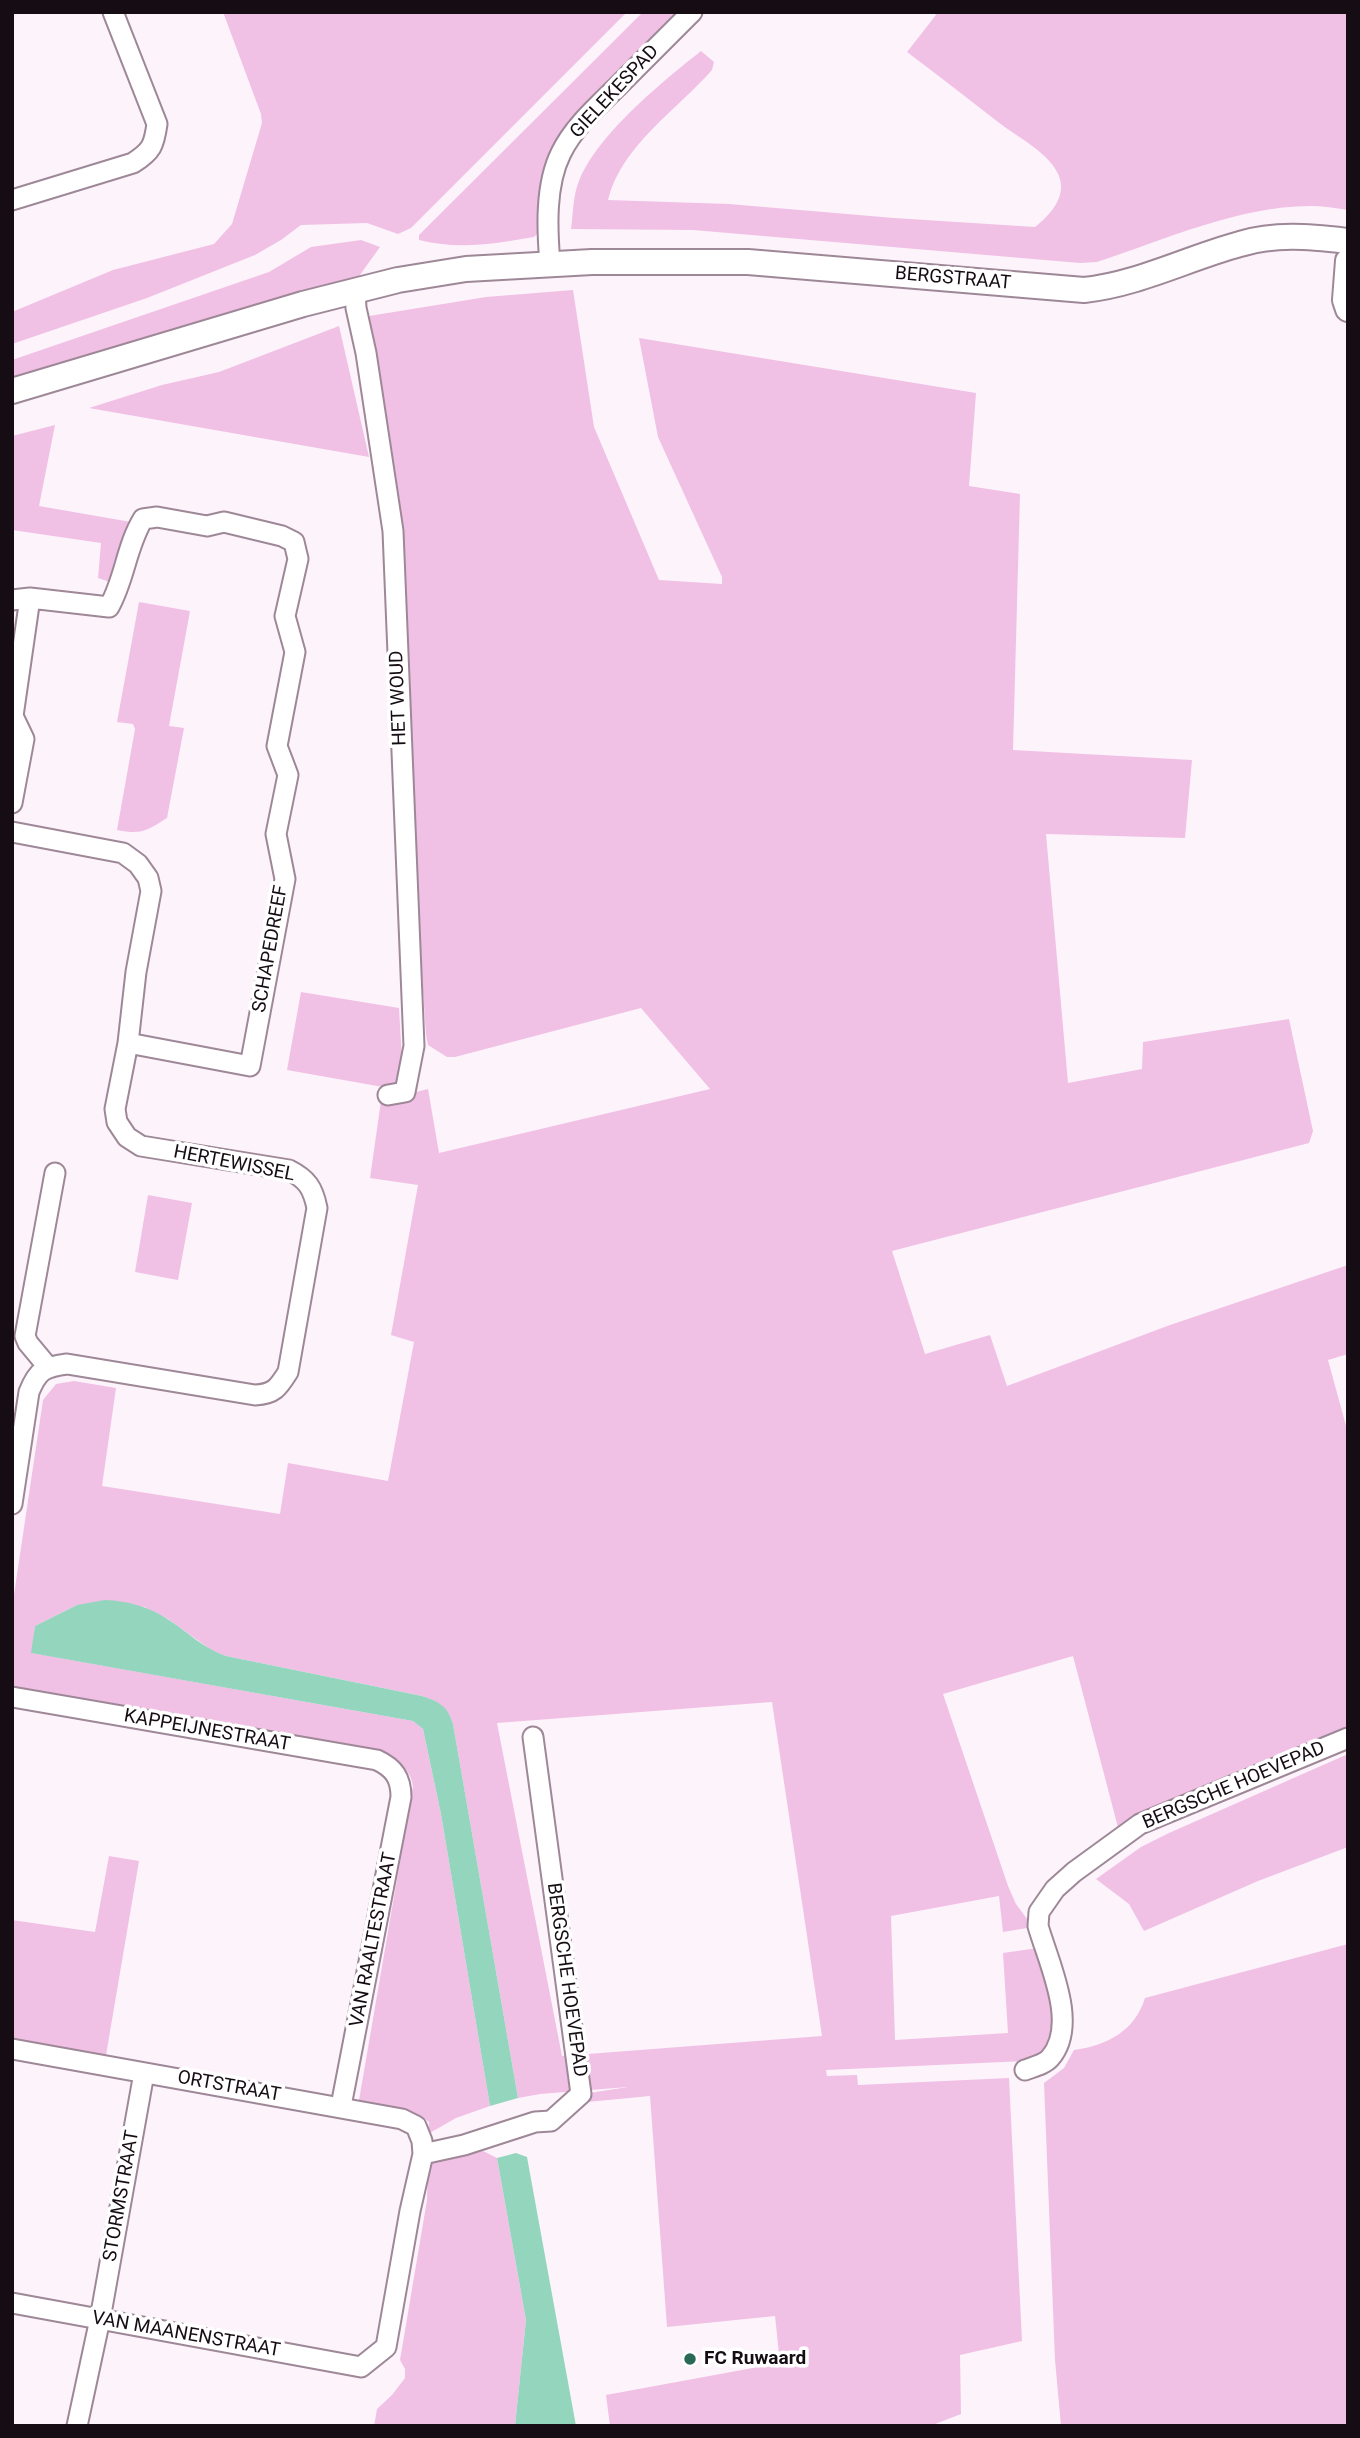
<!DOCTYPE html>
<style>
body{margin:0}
#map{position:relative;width:1360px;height:2438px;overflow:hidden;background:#fdf3fb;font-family:Roboto,sans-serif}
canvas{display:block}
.frame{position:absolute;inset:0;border:14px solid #150d13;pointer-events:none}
</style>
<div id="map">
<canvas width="1360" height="2438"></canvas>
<div class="frame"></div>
</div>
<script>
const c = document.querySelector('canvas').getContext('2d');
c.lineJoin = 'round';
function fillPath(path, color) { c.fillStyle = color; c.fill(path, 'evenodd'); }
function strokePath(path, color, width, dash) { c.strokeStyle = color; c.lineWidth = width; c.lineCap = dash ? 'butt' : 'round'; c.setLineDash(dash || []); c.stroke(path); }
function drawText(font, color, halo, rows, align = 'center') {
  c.font = font + ' Roboto,sans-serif'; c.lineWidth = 7; c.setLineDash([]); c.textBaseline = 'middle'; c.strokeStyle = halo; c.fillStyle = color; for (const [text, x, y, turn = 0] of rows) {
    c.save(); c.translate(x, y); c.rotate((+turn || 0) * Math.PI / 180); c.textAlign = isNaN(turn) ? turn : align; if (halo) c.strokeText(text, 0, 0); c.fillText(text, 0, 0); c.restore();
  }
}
const green = new Path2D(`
 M223,12h404l-216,216 -13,6 -31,-11 -66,2 -20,15 -26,15 -108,43 -135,46v-32l101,-42 101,-26 18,-20 30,-101 -1,-9z
 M643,12h33l-97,97 -19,24 -16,35 -6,30v35l-4,4c-40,7 -75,13 -115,3v-5z
 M933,12h415v198c-13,-2 -25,-4 -38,-4 -71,0 -146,34 -213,56l-17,1 -387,-33 -122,-1c2,-15 2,-34 8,-48 18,-46 84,-100 122,-130l13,11 -2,8c-35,40 -91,76 -104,130l121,4 165,14 141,9c15,-12 32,-30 24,-51 -9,-23 -42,-39 -61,-54 -30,-23 -60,-47 -91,-70l29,-37z
 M361,240l19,7 -23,32 -345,107v-26l257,-88 42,-25z
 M573,290l21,137 65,153 63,4v-7l-64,-140 -19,-99 337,55 -7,93 51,8 -7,256 179,10 -7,78 -139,-4 22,249 74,-14 1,-27 146,-23 24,112 -4,12 -417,108 33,103 65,-19 17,51 163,-61 178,-60v89l-20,6 20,73v298l-228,104 -47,-179 -130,38 65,192 8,18 17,23 -30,5 -4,-36 -108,20 4,124 113,-7 -5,-80 35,-5c5,26 26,84 3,106 -4,3 -11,5 -15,7l-200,9 1,6 30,-1 1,10 151,-7 13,263 -62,14 1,59 -31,12h-320l-4,-31 174,-32 -5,-47 -108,11 -17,-231 -73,7 -7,-7 58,-9 -88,7 -22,4 -65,-374c-5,-17 -16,-23 -31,-28l-196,-40 -12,-4 -46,-33 -24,-12 -67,-2 -42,21 -3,27 381,68 10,8 18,85 49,292 -34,12 -28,16 1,-12 -8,-5 -63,-11 55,-320c-2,-13 -8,-18 -19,-26l-382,-71v-81l31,-208 13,-16 18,-3 42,7 -14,98 178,28 8,-51 100,18 26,-139 -23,-7 27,-150 -48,-7 13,-91 -96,-17 14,-78 98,16 5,87 24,-6 11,64 271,-64 -69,-81 -186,49h-8l-19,-12 -2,-10 -8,-119 -21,-412c-7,-63 -14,-126 -34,-187l123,-20zM772,1702l50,334 -260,20 -65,-333z
 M339,326l30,131 -280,-49 73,-23 57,-13z
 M55,425l-16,81 92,16 -21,60 -12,-4 3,-35 -89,-13v-94z
 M139,602l51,9 -21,115 15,2 -17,90c-21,13 -25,17 -50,12l18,-101 -2,-5 -16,-2z
 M148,1195l44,8 -14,77 -43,-8z
 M1348,1754v93l-90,34 -114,50 -15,-27 -33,-25 45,-32 28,-14z
 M109,1856l30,5 -34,200 -93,-16v-125l83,12z
 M1348,1944v482h-287l-6,-66 -11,-277 20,-15 10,-18c32,-4 61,-19 71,-52z
 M483,2151l14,7 29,162 -11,106h-141l3,-17 15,-14 13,-17v-9l-5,-9 27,-160 1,-36z`);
const water = new Path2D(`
 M105,1600c23,1 45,7 64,20 19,12 35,29 57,36l196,40c16,5 26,10 31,28l65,374 -28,8 -49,-292 -18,-85 -10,-8 -382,-68 4,-27 42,-21z
 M516,2153l11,4 49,269h-61l11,-106 -29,-162z`);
const minor = new Path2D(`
 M12,200l121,-37c19,-12 21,-18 24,-39l-44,-112
 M550,264c-3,-35 -5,-79 11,-111 13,-27 38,-48 59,-69 24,-24 48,-48 72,-72
 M355,290l1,18 10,45 27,178 21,515 -9,46 -17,3
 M12,600l18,-2 79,9c16,-28 17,-60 34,-88l14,-2 50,9 17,-4 58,14 12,6 4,17 -13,57 10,36 -18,94 11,29 -12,59 9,45 -35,187 -122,-23
 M12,803l12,-64 -11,-23 17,-118
 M12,832l111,21 15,11 10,14 3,13 -15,81 -8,71 -13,66 2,13 10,15 14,9 148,24c18,9 24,18 28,38l-29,164c-10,16 -14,22 -33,23l-188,-31c-23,3 -29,6 -38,28l-17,112
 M48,1367l-20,-24 -3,-7 30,-163
 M12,1697l365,63c17,8 24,18 24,37l-60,309
 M12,2049l390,70 14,7 6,15 1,13 -13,57 -24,136 -25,20 -349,-64
 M1025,2070c8,-3 20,-6 25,-12 29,-33 -1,-94 -12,-132l1,-14 16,-23 19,-17 66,-48 208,-86
 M423,2154l41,-9 71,-23 16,-1 30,-27 -48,-357
 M77,2426l23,-107 44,-246`);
const tertiary = new Path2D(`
 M1348,261l-3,39 3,9
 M12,391l291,-87 95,-24 68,-11 126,-7h156l336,28c55,-6 104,-32 156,-46 36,-11 71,-7 108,-3`);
const markers = [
 [690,2359,7,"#2a6955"]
];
const streetNames = [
 ["GIELEKESPAD",615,92,-47],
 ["BERGSTRAAT",953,279,5],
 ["HET WOUD",399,698,-92],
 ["SCHAPEDREEF",271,949,-80],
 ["HERTEWISSEL",234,1164,11],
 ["KAPPEIJNESTRAAT",207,1731,10],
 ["BERGSCHE HOEVEPAD",1234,1786,-23],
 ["VAN RAALTESTRAAT",374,1940,-79],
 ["BERGSCHE HOEVEPAD",566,1980,82],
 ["ORTSTRAAT",229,2087,10],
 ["STORMSTRAAT",122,2196,-80],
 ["VAN MAANENSTRAAT",186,2335,10]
];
const poiNames = [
 ["FC Ruwaard",704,2359]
];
fillPath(green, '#f1c0e5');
fillPath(water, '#93d5bd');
strokePath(minor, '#9e8898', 23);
strokePath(tertiary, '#9e8898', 28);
strokePath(minor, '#fff', 19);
strokePath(tertiary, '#fff', 24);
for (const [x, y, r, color] of markers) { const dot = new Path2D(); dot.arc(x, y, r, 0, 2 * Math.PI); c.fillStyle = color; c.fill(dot); strokePath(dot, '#fff', 2.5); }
drawText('19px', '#150d13', '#fff', streetNames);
drawText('bold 19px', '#150d13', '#fff', poiNames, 'left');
</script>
